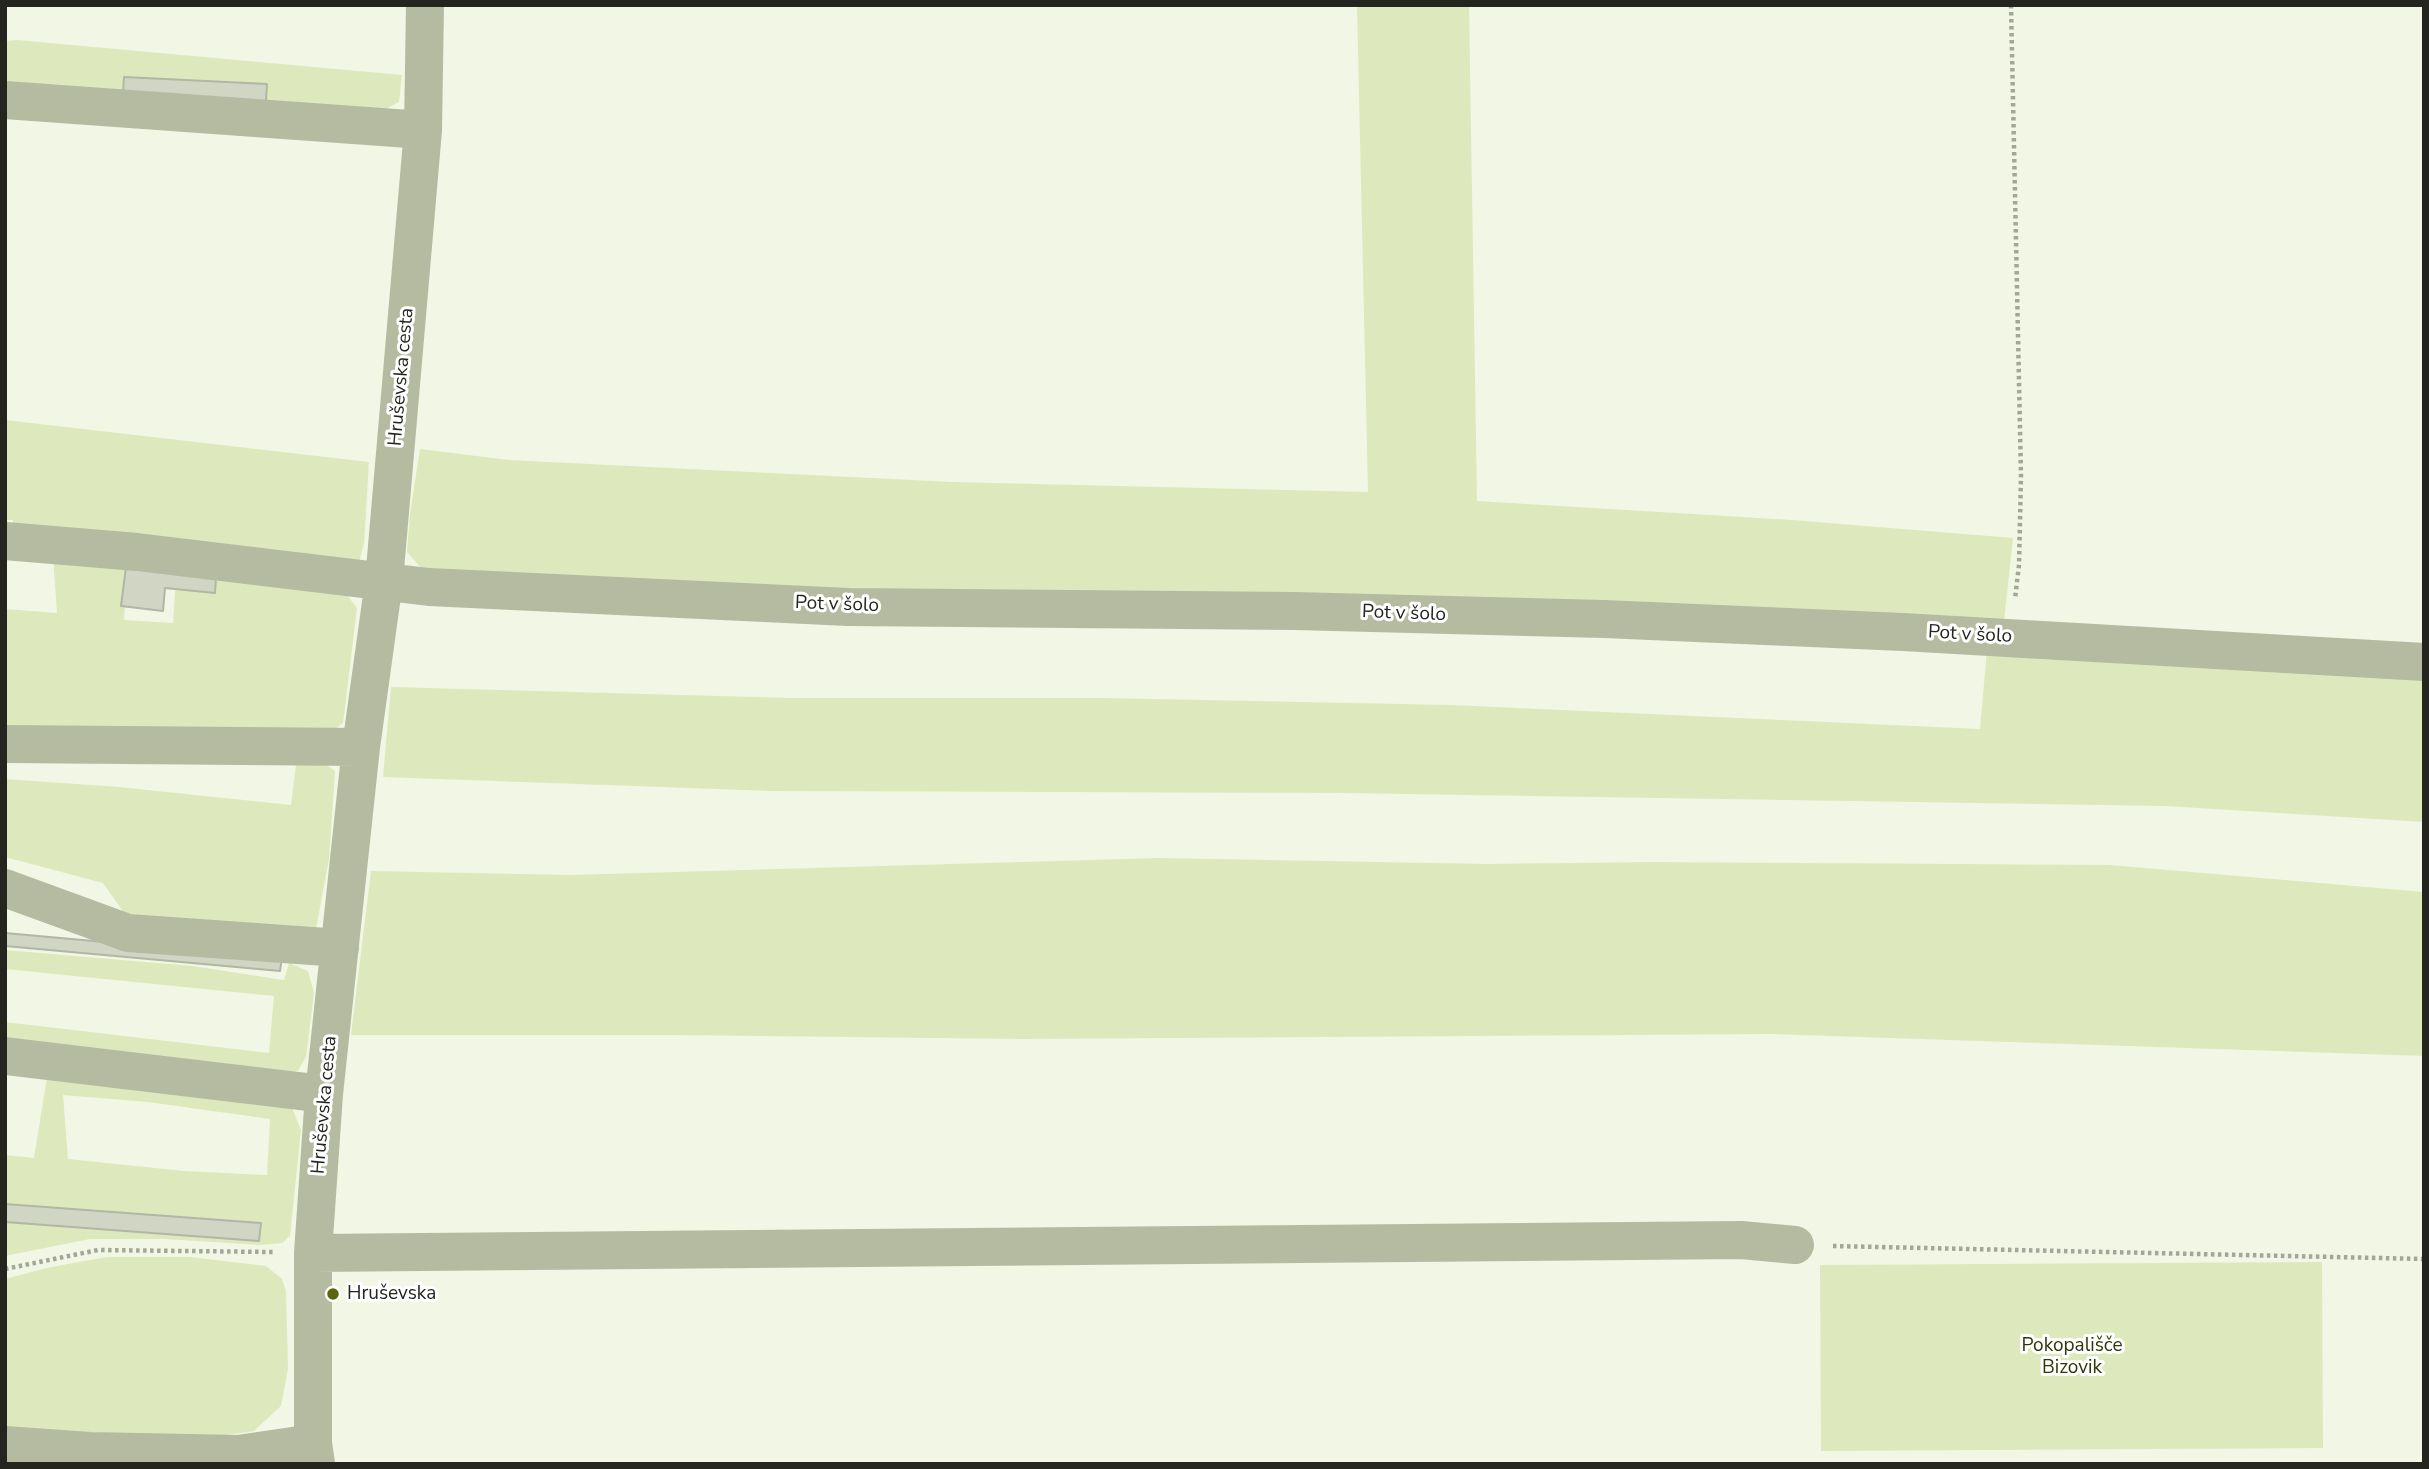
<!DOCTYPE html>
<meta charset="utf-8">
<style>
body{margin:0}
#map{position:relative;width:2429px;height:1469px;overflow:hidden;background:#f2f6e4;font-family:"Nunito Sans",sans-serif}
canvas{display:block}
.frame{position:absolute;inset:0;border:7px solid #23251e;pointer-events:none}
</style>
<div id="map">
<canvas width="2429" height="1469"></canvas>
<div class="frame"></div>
</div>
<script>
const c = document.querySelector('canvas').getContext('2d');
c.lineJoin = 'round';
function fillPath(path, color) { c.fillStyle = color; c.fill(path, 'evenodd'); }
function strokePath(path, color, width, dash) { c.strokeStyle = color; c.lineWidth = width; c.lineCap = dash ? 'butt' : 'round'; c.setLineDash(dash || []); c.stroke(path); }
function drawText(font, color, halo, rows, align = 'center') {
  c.font = font + ' "Nunito Sans",sans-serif'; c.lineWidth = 6; c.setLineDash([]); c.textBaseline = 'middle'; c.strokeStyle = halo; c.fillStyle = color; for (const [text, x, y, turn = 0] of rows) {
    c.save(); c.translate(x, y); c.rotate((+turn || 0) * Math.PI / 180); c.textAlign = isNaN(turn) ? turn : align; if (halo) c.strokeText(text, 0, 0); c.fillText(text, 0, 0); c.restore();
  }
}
const green = new Path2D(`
 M1357,5h112l8,496 315,19 221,18 -9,84 -1112,-27 -470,-26 -15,-17 3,-38 10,-65 89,11 443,22 416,10z
 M17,40l385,35 -3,27 -25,13 -369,-21v-53z
 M5,420l364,42 -5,82 -5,18 -348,-28 2,-14h-8z
 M53,556l75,6 -4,58 49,3 3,-46 167,13 14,18 -14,115 -17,13 -321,-8v-119l52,4z
 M1987,650l437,20v152l-258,-16 -824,-13 -570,-2 -389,-14 8,-90 401,11h312l347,7 529,24z
 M297,757l22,3 16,11 -6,88 -13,70 -187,-9 -26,-37 -98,-26v-78l114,8 172,18z
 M1159,858l327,6 164,-2 460,3 314,27v164l-652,-22 -749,5 -351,-4h-321l20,-164 200,4z
 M5,950l187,16 92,14 5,-17 19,8 6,22 -8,64 -8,14 -22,3 -271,-30v-22l264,31 5,-57 -269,-27z
 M48,1071l244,37 9,22 -11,106 -8,7 -22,2 -95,-6h-75l-85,17v-101l29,3zM63,1095l85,7 122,17 -3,56 -83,-4 -116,-12z
 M107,1257h83l76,9 16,13 4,12 2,77 -7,38 -27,25 -47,7 -202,-10v-149l46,-12z
 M2322,1262l1,186 -502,3 -1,-186z`);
const building = new Path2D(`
 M124,77l143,7 -1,17 -143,-8z
 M126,567l90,11 -1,15 -50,-5 -2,23 -42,-5z
 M5,933l277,25 -2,13 -275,-25z
 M5,1204l256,19 -2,18 -254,-19z`);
const path = new Path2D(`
 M2011,5l10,471 -2,89 -4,34
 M1833,1246l591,13
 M5,1269l93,-19 175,2`);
const minor = new Path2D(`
 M5,100l418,30
 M5,541l132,11 292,35 419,20 447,4 309,8 299,13 521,30
 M5,744l356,3
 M5,888l123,45 212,15
 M5,1056l319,38
 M313,1253l1428,-13 54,5
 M5,1445l85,6 148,3 75,-11
 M316,1464l-3,-21v-190l11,-159 37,-347 23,-166 39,-451 2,-125`);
const markers = [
 [333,1294,7,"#5a660b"]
];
const streetNames = [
 ["Hruševska cesta",402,377,-85],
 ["Pot v šolo",837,605,2],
 ["Pot v šolo",1404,614,2],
 ["Pot v šolo",1970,635,3],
 ["Hruševska cesta",325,1105,-85]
];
const poiNames = [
 ["Hruševska",347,1294]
];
const parkNames = [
 ["Pokopališče",2072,1346],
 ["Bizovik",2072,1368]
];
fillPath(green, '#dee8bd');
fillPath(building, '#d1d5c4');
strokePath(building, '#b2b6a5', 2);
strokePath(path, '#a3a799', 4.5, [3.5, 3.5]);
strokePath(minor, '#b4bba0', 38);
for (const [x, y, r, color] of markers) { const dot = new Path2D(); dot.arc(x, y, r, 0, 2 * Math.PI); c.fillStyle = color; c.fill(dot); strokePath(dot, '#fff', 2.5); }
drawText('19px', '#23251e', '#fff', streetNames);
drawText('19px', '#23251e', '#fff', poiNames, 'left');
drawText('19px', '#2f3607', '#fff', parkNames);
</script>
